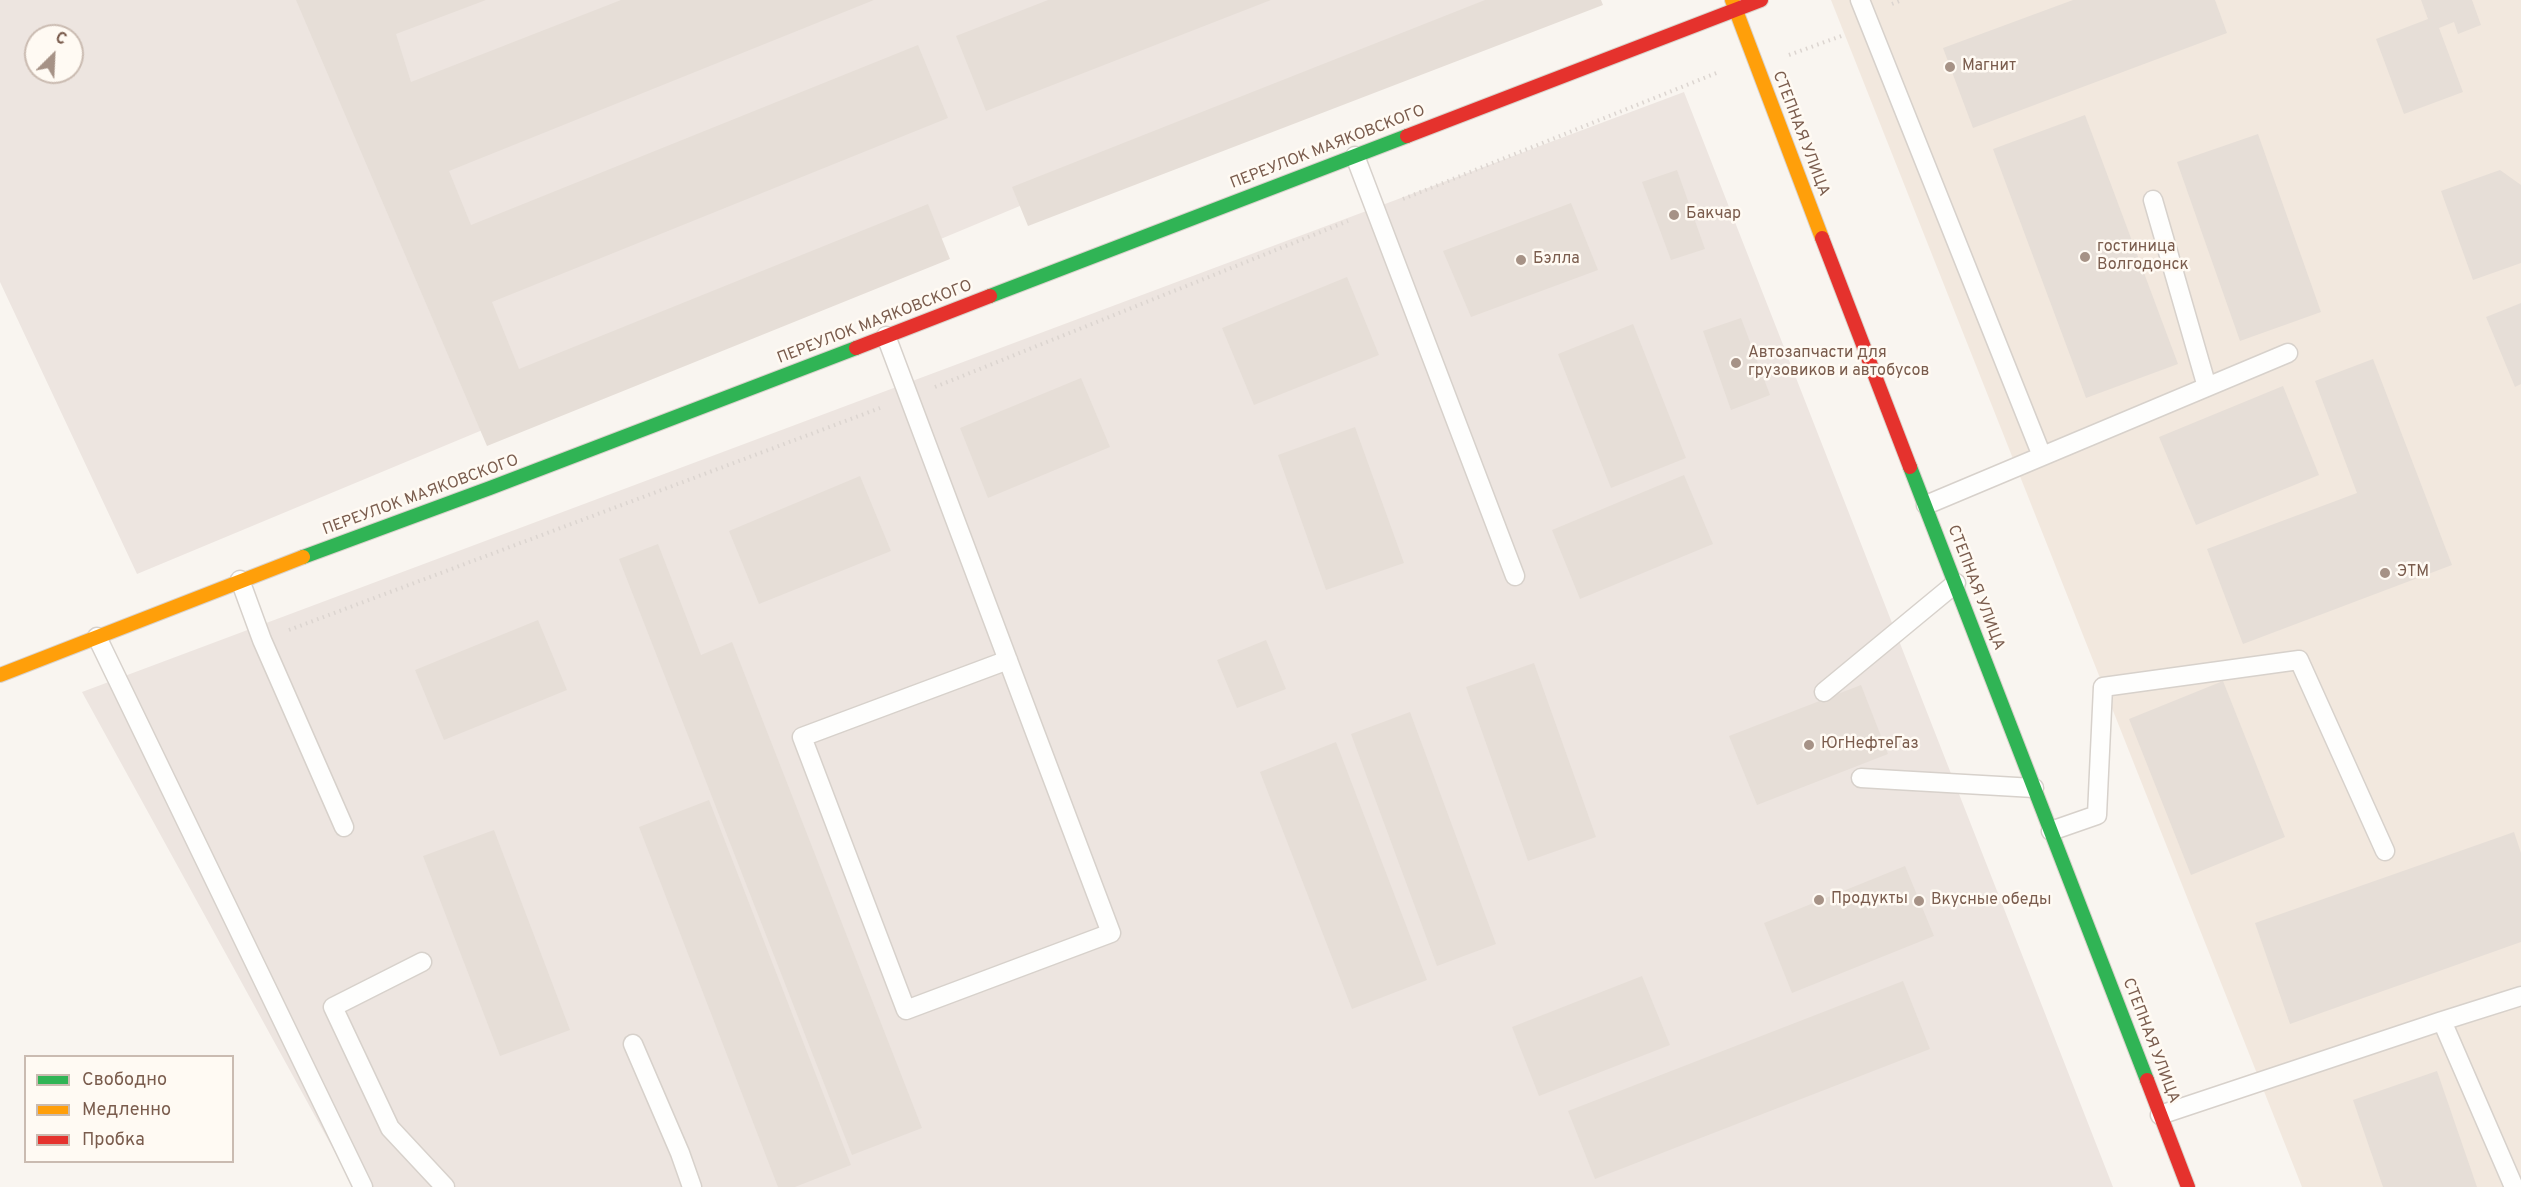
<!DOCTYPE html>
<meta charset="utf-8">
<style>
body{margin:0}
#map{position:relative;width:2521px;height:1187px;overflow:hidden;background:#f9f5f0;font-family:Overpass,sans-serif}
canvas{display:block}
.legend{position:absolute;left:24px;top:1055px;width:210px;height:108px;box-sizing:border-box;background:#fffaf3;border:2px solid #cabbb1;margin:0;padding:8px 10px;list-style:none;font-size:18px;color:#7a5c4d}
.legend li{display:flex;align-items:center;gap:12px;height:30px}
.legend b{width:30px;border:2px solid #cabbb1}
.north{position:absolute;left:24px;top:24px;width:60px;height:60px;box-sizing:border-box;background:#fffaf3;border:2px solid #cabbb1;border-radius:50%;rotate:24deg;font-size:16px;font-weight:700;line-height:24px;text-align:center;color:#7a5c4d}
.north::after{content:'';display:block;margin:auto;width:21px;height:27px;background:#a69286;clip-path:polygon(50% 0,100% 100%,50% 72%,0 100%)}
</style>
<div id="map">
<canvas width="2521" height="1187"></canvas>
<ul class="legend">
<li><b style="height:8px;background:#30b455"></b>Свободно</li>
<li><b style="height:8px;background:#ff9f0a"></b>Медленно</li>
<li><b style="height:8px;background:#e5322d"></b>Пробка</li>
</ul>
<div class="north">С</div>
</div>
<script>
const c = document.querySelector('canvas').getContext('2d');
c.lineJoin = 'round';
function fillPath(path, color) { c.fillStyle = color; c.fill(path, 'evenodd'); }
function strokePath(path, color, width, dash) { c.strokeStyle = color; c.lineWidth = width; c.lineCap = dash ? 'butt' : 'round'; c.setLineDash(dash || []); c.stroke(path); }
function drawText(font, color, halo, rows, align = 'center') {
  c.font = font + ' Overpass,sans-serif'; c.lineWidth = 5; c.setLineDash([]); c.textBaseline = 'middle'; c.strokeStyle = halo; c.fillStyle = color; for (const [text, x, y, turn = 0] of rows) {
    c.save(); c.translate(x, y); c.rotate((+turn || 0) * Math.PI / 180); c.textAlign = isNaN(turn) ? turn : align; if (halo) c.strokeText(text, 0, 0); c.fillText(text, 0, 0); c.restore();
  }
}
const residential = new Path2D(`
 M1831,0h690v1187h-219z`);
const industrial = new Path2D(`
 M0,0h1514l-1377,574 -137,-292zM36,36h36v36h-36z
 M1684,92l429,1095h-1759l-272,-495z`);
const building = new Path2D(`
 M296,0h190l-90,34 15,48 210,-82h253l-425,171 22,54 447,-180 30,73 -456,184 27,67 409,-165 22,55 -463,187z
 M1048,0h223l-285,111 -30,-75z
 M1485,0h116l2,5 -575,221 -16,-39z
 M2073,0h142l12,33 -254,95 -30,-80z
 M2421,0h51l9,25 -23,9 -4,-12 -15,6 24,64 -59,22 -28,-75 52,-20z
 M2085,115l93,249 -92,34 -93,-249z
 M2258,134l63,178 -81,29 -63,-179z
 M1677,170l28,79 -34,11 -29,-78z
 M2500,170l21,15v78l-48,17 -32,-89z
 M1571,203l27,67 -127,47 -28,-66z
 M1347,277l32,78 -125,50 -32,-77z
 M2521,303v81l-6,3 -29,-70z
 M1741,318l29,77 -39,15 -28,-79z
 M1633,324l53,134 -75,30 -53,-134z
 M2373,359l79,206 -209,79 -36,-95 150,-56 -42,-112z
 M1081,378l29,69 -122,51 -28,-70z
 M2283,386l36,89 -123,50 -37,-88z
 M1355,427l49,136 -78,27 -48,-135z
 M1684,475l29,69 -133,55 -28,-69z
 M860,476l31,75 -132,53 -30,-73z
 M658,544l43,111 31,-13 190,486 -70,27 -233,-596z
 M538,620l29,70 -123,50 -29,-70z
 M1266,640l20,49 -49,19 -20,-48z
 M1534,663l62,174 -68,24 -62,-174z
 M2223,681l62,156 -94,38 -62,-156z
 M1861,685l27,69 -131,51 -28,-69z
 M1410,712l86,232 -59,22 -86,-232z
 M1336,742l91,238 -75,29 -92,-237z
 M709,800l142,365 -56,22h-17l-139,-360z
 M494,830l76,200 -70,26 -77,-200z
 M2514,832l7,21v89l-231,82 -35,-101z
 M1905,866l29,70 -142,57 -28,-70z
 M1642,976l28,69 -131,51 -27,-69z
 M1903,981l27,68 -335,130 -27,-68z
 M2437,1071l40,116h-94l-30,-87z`);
const path = new Path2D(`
 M1892,4l10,-4
 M1789,55l55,-20
 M1403,199l316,-127
 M935,387l413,-166
 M289,630l591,-222`);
const lane = new Path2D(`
 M1860,0l182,456
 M1355,156l160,420
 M2153,200l54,187
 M886,336c74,200 150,398 225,597l-205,77 -104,-273 206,-77
 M1926,505l362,-152
 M240,580l22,60 82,187
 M97,637l266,550
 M1824,692l132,-109
 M1861,778l173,10
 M2051,831l46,-16 6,-128 196,-27 86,191
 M422,962l-89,45 57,121 55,59
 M2442,1021l79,-25
 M633,1044l47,109 12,34
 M2160,1115l282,-94 72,166`);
const fast = new Path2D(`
 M990,296l417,-160
 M1910,467l237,613
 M303,557l187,-69 366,-140`);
const slow = new Path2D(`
 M1732,0l90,238
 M0,675l303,-118`);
const jam = new Path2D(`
 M1407,136l354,-136
 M1822,238l88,229
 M856,348l134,-52
 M2147,1080l41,107`);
const markers = [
 [1950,67,6,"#a69286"],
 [1674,215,6,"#a69286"],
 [2085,257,6,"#a69286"],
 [1521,260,6,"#a69286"],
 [1736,363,6,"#a69286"],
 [2385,573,6,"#a69286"],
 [1809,745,6,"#a69286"],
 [1819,900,6,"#a69286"],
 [1919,901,6,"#a69286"]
];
const poiNames = [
 ["Магнит",1962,67],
 ["Бакчар",1686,215],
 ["гостиница",2097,248],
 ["Волгодонск",2097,266],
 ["Бэлла",1533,260],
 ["Автозапчасти для",1748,354],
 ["грузовиков и автобусов",1748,372],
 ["ЭТМ",2397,573],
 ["ЮгНефтеГаз",1821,745],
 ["Продукты",1831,900],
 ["Вкусные обеды",1931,901]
];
const streetNames = [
 ["СТЕПНАЯ УЛИЦА",1800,134,69],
 ["ПЕРЕУЛОК МАЯКОВСКОГО",1328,148,-21],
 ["ПЕРЕУЛОК МАЯКОВСКОГО",875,323,-21],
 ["ПЕРЕУЛОК МАЯКОВСКОГО",421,496,-20],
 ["СТЕПНАЯ УЛИЦА",1975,588,69],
 ["СТЕПНАЯ УЛИЦА",2150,1041,69]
];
fillPath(residential, '#f2e8de');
fillPath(industrial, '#ede5e0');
fillPath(building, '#e6ded7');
strokePath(lane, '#d7d1cb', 21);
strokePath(fast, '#d9d2cb', 16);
strokePath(slow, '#d9d2cb', 16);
strokePath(jam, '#d9d2cb', 16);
strokePath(path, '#dcd5d0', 4, [1.5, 4.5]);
strokePath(lane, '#fefefd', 18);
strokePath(fast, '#30b455', 14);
strokePath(slow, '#ff9f0a', 14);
strokePath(jam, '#e5322d', 14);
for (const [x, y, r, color] of markers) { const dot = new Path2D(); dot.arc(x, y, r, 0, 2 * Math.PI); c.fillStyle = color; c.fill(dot); strokePath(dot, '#fffaf3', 2); }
drawText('16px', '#7a5c4d', '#fffaf3', poiNames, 'left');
drawText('16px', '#7a5c4d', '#fffaf3', streetNames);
</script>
